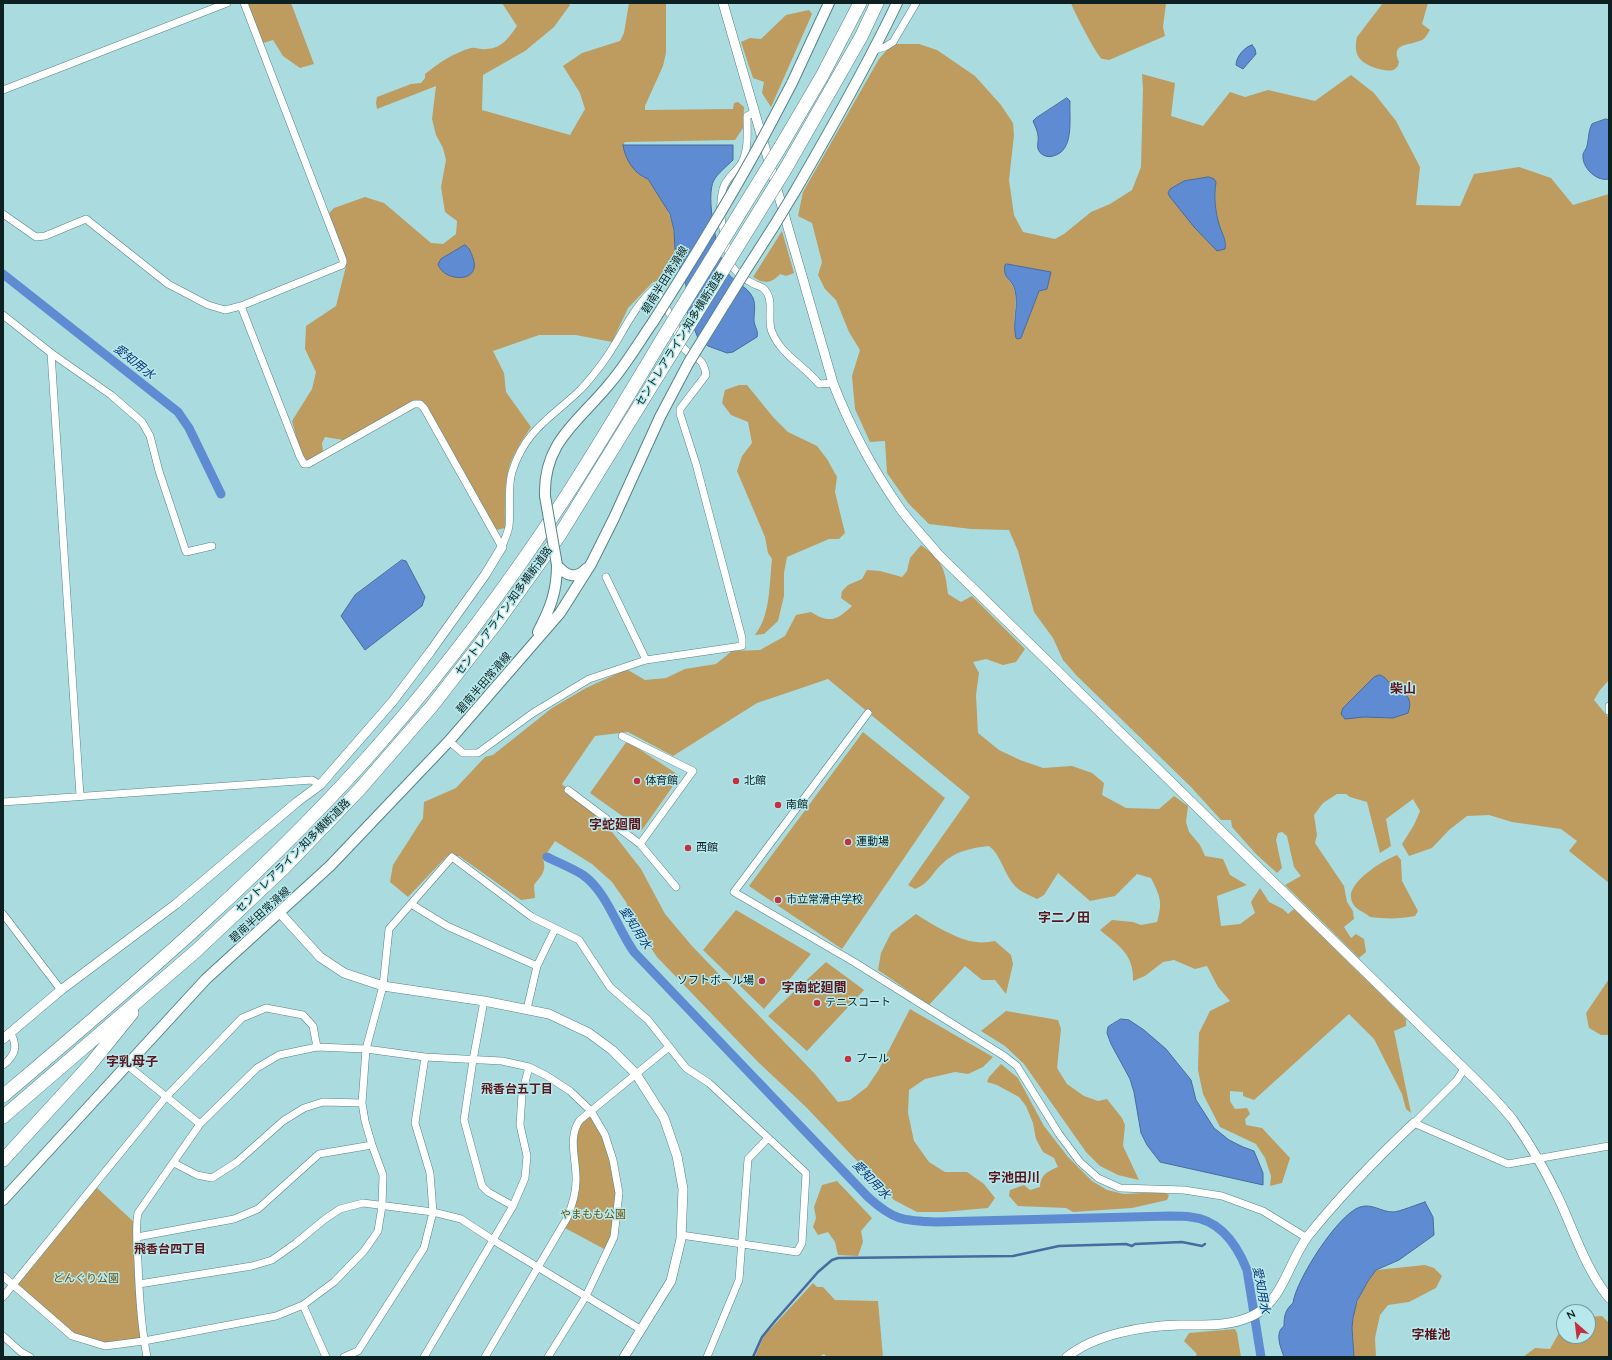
<!DOCTYPE html>
<meta charset="utf-8">
<style>
body{margin:0}
#map{position:relative;width:1612px;height:1360px;overflow:hidden;background:#aadcdf;font-family:Quicksand,sans-serif}
canvas{display:block}
.frame{position:absolute;inset:0;border:4px solid #0e2122;pointer-events:none}
.north{position:absolute;left:1556px;top:1304px;width:40px;height:40px;box-sizing:border-box;background:#b7e9ec;border:1px solid #73999b;border-radius:50%;rotate:332deg;font-size:11px;font-weight:700;line-height:16px;text-align:center;color:#0e2122}
.north::after{content:'';display:block;margin:auto;width:14px;height:18px;background:#c23141;clip-path:polygon(50% 0,100% 100%,50% 72%,0 100%)}
</style>
<div id="map">
<canvas width="1612" height="1360"></canvas>
<div class="frame"></div>
<div class="north">N</div>
</div>
<script>
const c = document.querySelector('canvas').getContext('2d');
c.lineJoin = 'round';
function fillPath(path, color) { c.fillStyle = color; c.fill(path, 'evenodd'); }
function strokePath(path, color, width, dash) { c.strokeStyle = color; c.lineWidth = width; c.lineCap = dash ? 'butt' : 'round'; c.setLineDash(dash || []); c.stroke(path); }
function drawText(font, color, halo, rows, align = 'center') {
  c.font = font + ' Quicksand,"Noto Sans JP",sans-serif'; c.lineWidth = 3; c.setLineDash([]); c.textBaseline = 'middle'; c.strokeStyle = halo; c.fillStyle = color; for (const [text, x, y, turn = 0] of rows) {
    c.save(); c.translate(x, y); c.rotate((+turn || 0) * Math.PI / 180); c.textAlign = isNaN(turn) ? turn : align; if (halo) c.strokeText(text, 0, 0); c.fillText(text, 0, 0); c.restore();
  }
}
const green = new Path2D(`
 M249,3h42l23,61 -14,4 -17,-12 -10,-16 -10,3 -14,-34z
 M502,3h66l2,2 -16,22 -29,24 -42,24 -1,35 88,25 15,-26 -5,-16 -17,-27 19,-13 38,-12 4,-8 5,-30h37v50l-3,13 -18,40v4l88,-1 1,-6 4,-1 6,5 -1,21 -8,12 -110,2 -2,3 19,32 6,2c7,11 16,23 21,35 7,15 6,36 10,53l-9,12 -17,3 -25,26 -16,34 -36,-7h-37l-46,16 11,22 2,19 25,35c-9,14 -19,28 -23,44 -4,18 -3,38 -3,57l-9,2 -76,-128 -77,38 -18,-3 -3,6 1,9 -16,9 -7,-10 -8,-30 20,-32 4,-17 -11,-23 1,-23 30,-20 10,-40 -17,-53 5,-5 31,-11 19,6 47,40 12,1 13,-10 1,-13 -12,-9 -4,-25 5,-27 -3,-12 -7,-13 -4,-16 4,-33 -59,23 -1,-6 1,-6 34,-13 10,-1 4,-5v-4c14,-11 28,-21 46,-26 5,-1 10,2 15,1 16,0 23,-12 31,-23z
 M1071,3h95l-3,24 2,9 -56,24c-1,0 -6,-1 -7,-1 -5,-3 -29,-49 -31,-56z
 M1383,3h45l-6,21 8,6c-2,3 -5,9 -8,10 -12,6 -32,2 -23,22 -1,2 -1,5 -3,6 -5,7 -29,-2 -34,-7 -7,-6 -7,-15 -5,-24z
 M809,10l3,4 -41,93 -9,-14 2,-11 -11,-4 -12,-36 9,-4 11,1 25,-24z
 M892,44h27l18,6 38,26 26,29 12,18 1,12 -5,45 5,35 9,17 32,7 9,-5 27,-22 19,-8 22,-14 9,-23 2,-78 -1,-15 33,9 -4,33 32,10 27,-34 15,5 23,-7 47,11 36,-26 23,18 22,28 24,46 -4,38 44,1 14,-32 45,-7 32,11 22,27 36,-11v486l-9,10 -6,10 15,18v165l-40,-32 8,-10 -16,-12 -49,-7 -23,-7 -22,1 -18,14 -17,18 -23,8 -7,-12 12,-19 6,-14 -7,-12 -27,20 5,27 -11,7 -13,-51 -17,-5 -4,-3h-9l-14,9 -9,12 3,20 -2,8 29,43 3,16 6,9 1,8 -10,8 7,11 5,-4 8,5 2,13 -7,6 -74,-73 16,-9 -7,-9 -7,-31 -5,-4 -4,1 -2,7 6,28 -5,5 -21,-19 -24,-27 -1,-7h-10l-30,-33 -114,-111 -14,-16 -10,-22 -19,-26 -16,-61 -9,-21 -38,-1 -42,-5 -21,-21 -21,-30 -2,-32 -15,1 -15,-33 -3,-33 8,-26 -11,-18 -13,-32 -11,-11 -7,-14 4,-13 -10,-39 -14,-7 5,-24 76,-133zM1184,181l32,1c-1,13 -1,27 2,40 3,9 9,18 7,27l-7,2c-20,-18 -35,-38 -49,-61zM1007,264l40,22v3l-8,2 -18,47 -3,1c-7,-13 -1,-31 -3,-46 -2,-14 -13,-13 -10,-28z
 M782,231l12,42 -8,3 -6,-2c-9,10 -16,10 -27,3z
 M739,385h8l26,32 15,15 29,14 10,13 10,18 -2,15 10,41 -6,6h-10l-42,18 -3,16v23l-6,25 -14,13 -9,1c16,-21 14,-50 17,-76l-4,-6 -3,-16 -28,-66 5,-15 10,-13 -4,-21 -17,-7 -9,-12 3,-13z
 M921,545c22,16 24,24 27,49l13,8 11,-6 53,53 -9,13 -13,3 -17,-6 -13,3 6,11 -3,22 2,38 21,17 21,10 23,8 29,-2 20,7 12,10 -2,12 24,13 33,1 15,-13 14,10 -2,16 3,10 11,13 5,11 18,3 7,16 17,10 -30,11 4,30 19,-2 15,-11 -4,-11 9,-14 9,14 14,7 5,5 6,-5 112,110v7l-12,5 17,82 -5,-4 -4,-15 -28,-55 -25,-25 -95,86 -11,-4v-4l-13,-1v10l5,8 12,-1 3,6 -5,5 1,6 16,3 28,30 -8,25 -12,3 1,-10 -6,-18 -9,-14 -36,-17 -17,-33 -5,-24 1,-37 11,-22 20,-10 -12,-14 -11,-21 -12,3 -21,-9 -11,2 -18,14 -12,5c1,-27 -14,-35 -33,-51l12,-10 21,2 8,3 16,-3c6,-20 3,-26 -6,-44l-14,-4 -22,22 -25,5 -32,-28 -14,22 -7,4c-7,-4 -17,-7 -22,-13 -11,-12 -14,-31 -26,-40 -18,2 -34,5 -47,18 -11,10 -12,19 -27,25l-7,-4 62,-88 -142,-118 -71,24 -84,53 -45,-24 -33,4 -33,48 47,44 32,41 24,45 27,32 123,128 23,28 12,-2 17,-13 11,-16 32,-62 83,48 -10,10 -15,7 -13,-2 -30,7 -16,11 -1,23 6,28 15,21 16,10h22l17,12 11,14 -7,10 -45,4h-26l-23,-12 -88,-93 -48,-45 -101,-105 -23,-34 -8,-21 -14,-20 -20,-18 -37,-23 -12,18c4,12 -2,17 -9,26l1,13 -14,2 -62,-44h-12l-39,41 -18,-15 3,-17 30,-47 1,-16 32,-14 29,-31 8,-2 59,-47 34,-20 37,-17 5,-1 17,10 21,-2 19,-9 31,-5 16,-13 28,-1 25,-14 11,-21 15,-3c19,12 26,8 41,-6l-11,-8 1,-7 6,-6 14,-6 5,-9 13,1 22,6 5,-6 3,-13z
 M863,732l82,66 -103,151 -93,-63z
 M627,741l53,35 -38,54 -52,-37z
 M1397,855l4,5 1,21 16,30 -3,5c-15,3 -29,3 -45,1 -6,-6 -17,-7 -19,-19 -3,-16 32,-38 46,-43z
 M736,910l75,44 -47,55 -61,-59z
 M916,914c13,9 44,27 60,28 6,1 13,0 19,-1l16,14 2,9 -7,30 -11,-14h-13l-17,-14 -36,39 -51,-35 3,-17 10,-20z
 M826,962l38,28 -57,61 -39,-35z
 M1609,979v56h-8l-12,-7 -3,-15z
 M1006,1011l52,9 3,9 -4,39 10,16 17,12 14,5 9,-2 15,19 3,7 -2,21 16,34 -21,-5 -18,-9 -14,-14 -62,-88 -19,-18 -24,-15z
 M1001,1064l17,14 26,48 24,31 24,24 15,9 17,4 39,-2 6,3 -2,5 -35,8 -59,4 -7,-4 -48,-2 -9,-10 1,-6 14,-5 6,5 10,-3c0,-12 8,-16 18,-20l-4,-9 -11,-6 -7,-13 -3,-16 -7,-17 -7,-9 -22,-12 -10,-3 2,-5z
 M591,1111l14,24 14,58 -5,44 -6,14 -45,-24 10,-23v-70z
 M837,1181l35,37 -11,13 2,11 -5,14 -20,-1 -3,-13 -7,-10 -10,3 -5,-8 3,-9 -2,-11 8,-22z
 M96,1187l40,37 8,117 -39,5 -33,-10 -59,-51z
 M1425,1265l9,3 8,8 -6,12 -27,14 -21,3 -8,10 -5,23 1,19h-22c0,-9 -2,-19 -2,-28 0,-22 11,-42 24,-59z
 M813,1283l4,4h6l12,13 43,1 5,56h-56l-3,-3 -5,3h-64l9,-21z
 M1602,1316l7,7v34h-86l12,-9 15,1 14,-25v12h24v-19z
 M1235,1329l2,4 4,24h-46l2,-3 -13,-13 5,-8z`);
const water = new Path2D(`
 M1252,45l3,4 1,5 -13,15 -7,-4c0,-8 8,-18 16,-20z
 M1067,98l3,3c-1,17 5,50 -17,55 -5,2 -12,-1 -14,-5 -3,-5 0,-10 -1,-15 0,-4 -3,-10 -5,-15l3,-3z
 M1606,119l3,1v59c-11,3 -26,-10 -26,-22 -1,-4 3,-7 4,-11 2,-8 1,-15 5,-22z
 M623,145h110v15c-6,6 -15,13 -19,20 -9,16 3,73 12,90 6,12 22,16 27,28 3,7 1,15 1,22 0,6 5,11 3,17l-24,15 -6,1 -19,-7 -10,-8 -12,-29v-24l-7,-18 -4,-17 -1,-20 -4,-16 -22,-35c-14,-5 -23,-20 -25,-34z
 M1209,177l5,2 2,3c-2,14 -1,29 3,42 2,8 8,16 6,25l-8,2 -23,-24 -24,-30 -2,-4 2,-4 14,-8z
 M465,245c5,3 6,8 8,13 9,26 -30,24 -35,6l3,-5z
 M1007,264l44,8 -4,17 -8,2 -18,47 -3,1 -2,-1c-4,-15 3,-32 -1,-48 -3,-12 -13,-11 -10,-25z
 M402,560l4,1 19,36 -3,9 -57,44 -24,-34 14,-21z
 M1380,675c6,2 7,6 12,10 12,9 22,11 16,28l-15,5 -29,-1 -19,2 -4,-5 2,-6 31,-31z
 M1121,1019l8,1 15,10 22,19 25,31 5,20 18,28 15,12 14,7 11,4 9,22v12l-103,-23 -13,-17 -6,-12 -7,-41 -4,-13 -19,-35 -4,-11 1,-6z
 M1425,1202l8,15 1,18 -35,25 -23,10 -8,11 -11,20 -4,17 -1,10 2,29h-70c-3,-9 -10,-24 0,-31 0,-10 1,-16 9,-23 3,-23 45,-89 67,-96 12,-4 21,5 33,5 6,0 25,-8 32,-10z`);
const stream = new Path2D(`
 M753,1357l9,-20 13,-16 43,-49 14,-12 6,-2 175,-2 46,-10 67,-2 6,2 3,-2 47,-2 20,4 3,-2`);
const canal = new Path2D(`
 M3,274l175,138 11,16 32,66
 M547,857c12,6 25,11 36,18 24,17 34,53 51,77l234,245c25,23 35,24 69,25l233,-6c7,0 14,0 21,1 30,3 46,28 56,53l14,87`);
const minor = new Path2D(`
 M874,50l11,-3 8,-5 23,-39
 M3,90l224,-87
 M755,112l-8,4c0,14 2,33 -5,46 -5,10 -16,15 -19,27 -7,24 3,52 8,76 5,7 13,14 21,18 3,2 8,3 11,5 13,11 3,31 9,44 9,23 33,34 47,52l14,-1
 M3,214l33,23 9,-1 41,-17 82,65 40,21 17,5 16,-4 101,-41 1,-2v-3l-99,-257
 M241,306l59,151 4,7h4l106,-60h6l4,4 78,139
 M3,315l48,38 60,42 31,27 8,14 9,35 27,81 26,-6
 M51,353l29,443
 M606,577l40,83
 M1609,706v5
 M868,713l-134,179 120,70 150,94 13,10 42,68 21,28 18,16 22,10 64,2 38,6 41,15 44,27
 M622,736l71,35 -53,73
 M449,741l14,12h15l55,-40 56,-34 57,-19 96,-14v-8l-46,-174 -16,-50v-5l26,-34c-3,-21 -14,-15 -23,-28 -5,-6 -5,-13 -7,-20 -6,-14 -14,-26 -21,-39 -25,22 -34,51 -54,77 -7,9 -15,20 -24,28 -28,26 -52,38 -65,79 -5,17 -1,36 -3,54 -1,7 -5,14 -7,21
 M568,790l72,54 36,43
 M3,802l309,-22 8,5
 M411,904l36,22 90,40
 M3,914l58,76
 M484,1001l-11,59 -9,60 18,66 6,6 25,14
 M527,1009l10,-43 18,-37
 M3,1065c13,-10 15,-19 7,-33
 M127,1065l73,59
 M1464,1069l-7,11 -43,43 94,41 101,-18
 M174,1163l23,12 15,3 25,-16 46,-41 21,-13 19,-6 39,1
 M137,1237l97,-18 24,-10 61,-55 53,-9
 M3,1276l69,60 33,10 39,-5 132,-25 27,-11 31,-23 30,-31 14,-20 4,-25 1,-31 -11,-30 -7,-24 -3,-18 4,-54 17,-63 6,-57 63,-72 80,60 47,23 31,47 38,33 38,48 23,15 97,90 -4,70 -5,9 -116,-17
 M139,1284l113,-18 20,-6 24,-17 29,-24 15,-10 23,-6 70,9 28,7 32,21 147,89
 M3,1297l163,-200 76,-79 24,-10 37,7 10,11 4,21
 M303,1305l23,52
 M3,1336l18,16 9,5
 M147,1357c-6,-31 -8,-63 -9,-95 -1,-17 -3,-33 0,-49l62,-89 57,-56 22,-13 38,-8 49,2 59,8 77,4 27,6 18,9 23,15 21,20 14,24 8,25 6,33 -5,44 -28,59 -38,61
 M344,1357l14,-6 66,-103 9,-36 -3,-39 -15,-50 10,-66
 M424,1357l89,-151 12,-28 2,-22 -7,-31 2,-31 7,-27
 M485,1357l82,-139c5,-12 9,-24 9,-37 1,-20 -9,-44 4,-61l89,-73
 M707,1357l32,-77 9,-121 20,-21`);
const tertiary = new Path2D(`
 M723,3l110,380c17,44 39,85 66,124 11,16 26,31 39,47l540,528c12,12 24,24 35,38 17,24 32,50 45,77 16,34 27,71 51,101
 M280,913l40,44 24,16 39,13 101,15 65,13 40,19 23,17 24,24 28,44 13,38 6,33 -2,50 -10,42 -47,76
 M3,1039l58,-49 115,-86 121,-102 23,-17 73,-84 37,-49 55,-77 17,-28
 M1067,1357c28,-23 76,-31 112,-32 25,0 52,2 75,-10 29,-15 35,-54 54,-79 32,-40 69,-78 106,-113`);
const secondary = new Path2D(`
 M772,121l20,-38 37,-80
 M794,193c36,-62 72,-125 103,-190
 M744,273l30,-47
 M545,496c-2,-55 35,-75 66,-114 16,-19 28,-40 42,-60
 M557,565c9,11 19,15 30,3
 M538,632c12,-23 19,-40 19,-67
 M3,1200l203,-221 124,-113 119,-125 111,-128 31,-49 23,-46 46,-101 29,-55`);
const motorway = new Path2D(`
 M781,146l41,-70 38,-73
 M786,168l75,-131 16,-34
 M3,1096c132,-112 265,-224 379,-355 66,-76 126,-156 181,-240 35,-54 68,-110 101,-165
 M3,1117l193,-166 88,-83 75,-78 73,-84 66,-85 61,-85 114,-185
 M3,1160l87,-95 42,-52`);
const secondaryBridge = new Path2D(`
 M774,226l20,-33
 M653,322c42,-66 83,-132 119,-201
 M689,362l55,-89
 M545,496l12,69`);
const motorwayBridge = new Path2D(`
 M664,336l117,-190
 M673,351l113,-183`);
const markers = [
 [637,781,4,"#c23141"],
 [736,781,4,"#c23141"],
 [778,805,4,"#c23141"],
 [848,842,4,"#c23141"],
 [688,848,4,"#c23141"],
 [778,900,4,"#c23141"],
 [762,981,4,"#c23141"],
 [817,1003,4,"#c23141"],
 [848,1059,4,"#c23141"]
];
const streetNames = [
 ["碧南半田常滑線",665,280,-58],
 ["セントレアライン;知多横断道路",680,339,-58],
 ["セントレアライン;知多横断道路",504,611,-54],
 ["碧南半田常滑線",484,683,-49],
 ["セントレアライン;知多横断道路",293,856,-45],
 ["碧南半田常滑線",260,915,-42]
];
const poiNames = [
 ["体育館",645,781],
 ["北館",744,781],
 ["南館",786,805],
 ["運動場",856,842],
 ["西館",696,848],
 ["市立常滑中学校",786,900],
 ["ソフトボール場",754,981,"right"],
 ["テニスコート",825,1003],
 ["プール",856,1059]
];
const parkNames = [
 ["やまもも公園",593,1215],
 ["どんぐり公園",86,1279]
];
const waterNames = [
 ["愛知用水",134,362,38],
 ["愛知用水",635,928,57],
 ["愛知用水",871,1180,46],
 ["愛知用水",1261,1290,79]
];
const neighbourhoodNames = [
 ["飛香台五丁目",517,1089],
 ["飛香台四丁目",170,1249]
];
const quarterNames = [
 ["柴山",1403,689],
 ["字蛇廻間",615,825],
 ["字二ノ田",1064,918],
 ["字南蛇廻間",814,988],
 ["字乳母子",132,1062],
 ["字池田川",1014,1178],
 ["字椎池",1431,1335]
];
fillPath(green, '#be9b5f');
fillPath(water, '#5f8bd3');
strokePath(water, '#476b9e', 1);
strokePath(stream, '#476b9e', 2.5);
strokePath(canal, '#5f8bd3', 9);
strokePath(minor, '#558486', 8);
strokePath(tertiary, '#558486', 10);
strokePath(secondary, '#558486', 12);
strokePath(motorway, '#558486', 14);
strokePath(minor, '#fff', 7);
strokePath(tertiary, '#fff', 9);
strokePath(secondary, '#fff', 10);
strokePath(motorway, '#fff', 13);
strokePath(secondaryBridge, '#558486', 12, []);
strokePath(motorwayBridge, '#558486', 14, []);
strokePath(secondaryBridge, '#fff', 10);
strokePath(motorwayBridge, '#fff', 13);
for (const [x, y, r, color] of markers) { const dot = new Path2D(); dot.arc(x, y, r, 0, 2 * Math.PI); c.fillStyle = color; c.fill(dot); strokePath(dot, '#b7e9ec', 1.5); }
drawText('11px', '#0e2122', '#b7e9ec', streetNames);
drawText('11px', '#0e2122', '#b7e9ec', poiNames, 'left');
drawText('11px', '#6f4f09', '#b7e9ec', parkNames);
drawText('italic 12px', '#0d3576', '#b7e9ec', waterNames);
drawText('bold 12px', '#5b161c', '#b7e9ec', neighbourhoodNames);
drawText('bold 13px', '#5b161c', '#b7e9ec', quarterNames);
</script>
